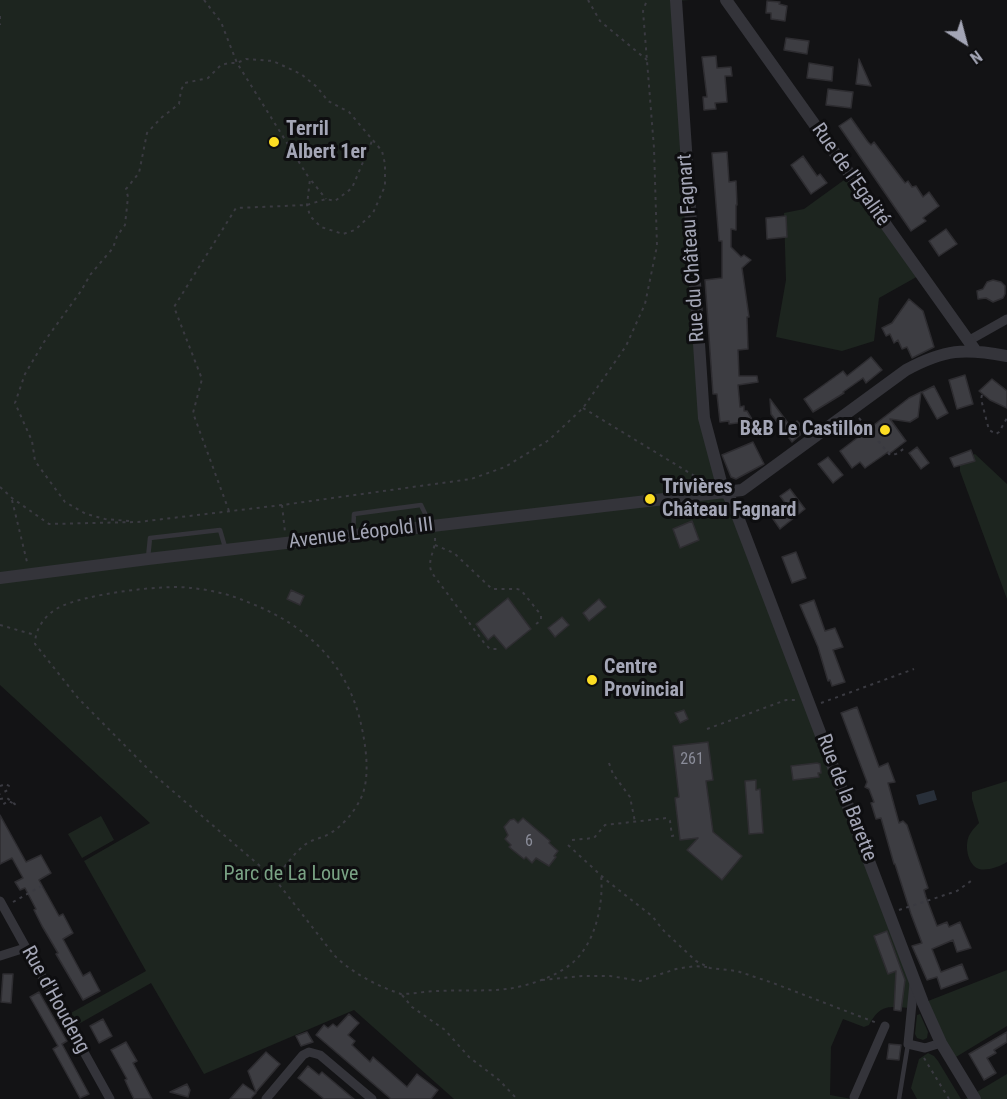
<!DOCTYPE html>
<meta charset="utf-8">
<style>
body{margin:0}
#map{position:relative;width:1007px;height:1099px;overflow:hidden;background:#131315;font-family:"Roboto Condensed",sans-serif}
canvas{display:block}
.north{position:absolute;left:935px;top:12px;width:60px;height:60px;-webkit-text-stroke:4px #0e0e10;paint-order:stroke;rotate:144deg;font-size:16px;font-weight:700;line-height:24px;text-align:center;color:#a4a6b6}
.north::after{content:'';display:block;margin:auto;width:21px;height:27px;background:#a4a6b6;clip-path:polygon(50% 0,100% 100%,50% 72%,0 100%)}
</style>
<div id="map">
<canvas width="1007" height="1099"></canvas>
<div class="north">N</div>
</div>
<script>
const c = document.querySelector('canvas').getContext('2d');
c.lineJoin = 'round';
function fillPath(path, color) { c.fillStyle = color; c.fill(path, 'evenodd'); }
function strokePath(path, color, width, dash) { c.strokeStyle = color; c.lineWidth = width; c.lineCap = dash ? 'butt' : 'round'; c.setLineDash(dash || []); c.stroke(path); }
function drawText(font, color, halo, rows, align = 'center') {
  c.font = font + ' "Roboto Condensed",sans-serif'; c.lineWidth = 6; c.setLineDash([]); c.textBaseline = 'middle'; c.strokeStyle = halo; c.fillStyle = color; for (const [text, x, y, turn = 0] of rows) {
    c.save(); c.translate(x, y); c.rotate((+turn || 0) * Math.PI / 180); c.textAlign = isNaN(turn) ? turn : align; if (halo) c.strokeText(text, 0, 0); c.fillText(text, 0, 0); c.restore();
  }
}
const green = new Path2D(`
 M0,0h690l-14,1 36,449 202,529 -3,29c-22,-1 -30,-5 -42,17l-5,2 -21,-8 -12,28 -1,48 22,4h-398l-100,-89 -150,64 -53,-91 -76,43 -6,-12 77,-43 -62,-110 66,-38 -150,-138z
 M851,175l69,100 -41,23 -5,43 -32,10 -66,-14 10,-57 -2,-67 20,-4z
 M975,454l32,30v115l-47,-128v-7l7,-7z
 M1007,781v81c-8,5 -20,9 -28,7 -12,-4 -15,-26 -9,-35 2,-4 6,-8 9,-11l-7,-24v-7z
 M101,816l13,24 -32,18 -14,-24z
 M1007,970v56l-56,34 -28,-57z
 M920,1014l8,18 -1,6 -4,2 -6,-2 -2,-4 2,-19z
 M928,1053l6,3 4,5 23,38h-44l-6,-11 8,-29z
 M1007,1074v25h-42z`);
const water = new Path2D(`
 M934,790l3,10 -18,5 -3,-10z`);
const building = new Path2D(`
 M767,1l13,1 -1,2 8,2 -2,15 -14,-2v-6h-5z
 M786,38l23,3 -2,13 -23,-4z
 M716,56l1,12 14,-1 1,9h-7l2,26 -12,1 1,6 -12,1 -1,-13h4l-5,-40z
 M859,59l12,27 -15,-2z
 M809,63l24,4 -1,14 -25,-3z
 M828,89l25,3 -2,16 -25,-3z
 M851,118l17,24 3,3 3,-3 31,41 3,-2 4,6 4,-1 7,11 6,-5 10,14 -16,12 3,3 -15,10 -72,-105z
 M727,152l2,30 7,-1 1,24h-1v25l-5,-1v18l10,10 3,-2 7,5 -9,8 7,49h-2l1,32 -10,1 1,26h18l1,6 -20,3 2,22 4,-1v5h3l6,10 -24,3v-3l-9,1 -3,-28h-4l-8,-114 17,-2v-37h-3l-7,-88z
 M803,156l14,20 3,-2 7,9 -16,11 -20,-29z
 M786,216l1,21 -20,2 -1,-21z
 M946,229l11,15 -18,12 -10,-15z
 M993,280l8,2 4,4v8l-2,4 -10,4 -7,-4 -8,1 -1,-8 6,-2 4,-7z
 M909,299l14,12 11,36 -22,11 -5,-11 -5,2 -4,-9 -4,3 -4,-9 -4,2 -4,-8 10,-5z
 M871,357l11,13 -16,13 -3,-5 -20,14 1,1 -31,19 -9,-13 39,-28 4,5z
 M965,375l8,29 -16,5 -8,-29z
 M992,379l15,12v17l-17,-8 -11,-9z
 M934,386l14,27 -11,6 -15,-27z
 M921,392l-3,25 -8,5 -20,-3 16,22 -17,13 -1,-2 -23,16 -5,-6 -8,6 -12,-17 69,-53z
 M770,399l21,28 6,-6 9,9 -14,12 -21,-28z
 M753,442l11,22 -28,15 -5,-2 -9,-22z
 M917,447l12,16 -8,6 -12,-16z
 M971,450l4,11 -21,6 -4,-9z
 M828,457l15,18 -10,8 -15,-19z
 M790,489l15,20 -25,20 -9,-13 15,-12 -6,-8z
 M692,521l7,19 -19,8 -7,-19z
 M796,552l10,26 -14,5 -10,-26z
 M291,590l13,6 -4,9 -13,-6z
 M508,598l23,31 -25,20 -12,-14 -6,5 -12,-16z
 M599,599l7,8 -17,14 -6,-8z
 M814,600l11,31 10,-3 8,19 -10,3 12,32 -13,4 -2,-6 -2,1 -10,-34 -18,-42z
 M562,617l7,8 -14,12 -7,-9z
 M857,707l22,60 9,-4 7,19 -7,1 11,40 4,-2 4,4 21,63 -4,2 2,7 11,29 10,-4 2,5 11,-5 11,26 -14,4 -4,-12 -21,9 9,23 21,-8 6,15 -27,10 -4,-12 -10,3 -15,-34 10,-3 -11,-29 -16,-50h-1l-13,-46 -5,1 -5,-16 3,-1 -5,-13 -4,-2 2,-5 -26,-69z
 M684,710l4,9 -8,4 -5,-10z
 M708,742l5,38 -7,1 7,51 29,24 -20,24 -35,-30 11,-12 -18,2 -5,-42 4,-1 -6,-51z
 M817,763l3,1 1,9h-3l1,4 -26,3 -2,-14z
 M756,780v10l4,-1 3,44 -14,1 -4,-53z
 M0,815l26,47 15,-7 10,18 -12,7 20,36 4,-2 10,19 -10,6 20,37 7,-4 10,19 -17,9 -27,-46 2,-1 -16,-27 -8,-16 2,-1 -11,-21 -5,2 -5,-8 8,-4 -11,-20 -12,6z
 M523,818l27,23 -1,2 9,8 -4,5 2,1 -7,9 -13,-8 -4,5 -6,-6 -2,2 -15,-12 2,-2 -6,-6 3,-4 -4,-8 6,-7 4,-1 4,4z
 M887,931l18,49 -4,31 -7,-1 2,-39 -8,3 -14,-38z
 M3,974h10l-2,29 -10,-1z
 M39,992l28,49 -5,3 27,50 -9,4 -27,-49 5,-3 -28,-49z
 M349,1014l10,9 -11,12 7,6 -3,4 18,17 3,-5 34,30 10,-13 21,16 -7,9h-40l-75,-64 8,-10 4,3 5,-4 4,3z
 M103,1019l9,17 -13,7 -9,-17z
 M307,1032l6,10 -12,4 -5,-10z
 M1007,1032v10l-13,8 2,3 -9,5 9,15 -12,7 -15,-26z
 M126,1042l11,19 -4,2 19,36h-18l-4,-8 -5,-11 2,-1 -16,-29z
 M889,1044l12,1 -2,15 -12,-1z
 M266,1052l14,12 -24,28 -8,-21z
 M308,1066l11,9 3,-3 32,27h-30l-26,-21z
 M187,1084l3,6 -2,7 -18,-5z
 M243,1084l13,9 -4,4 -1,2h-21z`);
const path = new Path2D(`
 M204,0l17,22 16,41 72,115
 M588,0l12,21 47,39
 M0,16v9
 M982,395l-1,4 8,31 7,4 3,-2 8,-14
 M583,408l123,75
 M859,418l31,37 6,-1 9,-6
 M0,487l12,11 37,26 89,-2 144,-17 189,-26 34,-12 44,-27 34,-32 43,-62 19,-42 12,-58 -3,-98 -11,-137 4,-11
 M12,500l15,62
 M282,505l3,27
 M229,511l-36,-98 9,-34 -28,-72 62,-99 71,-3 19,-6 9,2 17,-13 20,-47
 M129,521l-24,-2 -19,-5 -21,-12 -30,-41 -3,-20 -17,-38 10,-29 19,-32 37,-51 9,-16 23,-27 4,-12 8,-11 3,-28 -2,-8 13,-16 8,-40 14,-15 18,-14 2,-14 4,-7 23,-5 13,-13 8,-2h8l9,-4 27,2 28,13 16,13 11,14 21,11 33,39 3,13v22l-12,27 -18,17 -12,4 -22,-7 -11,-11 -3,-11 3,-26 16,20
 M435,538c1,12 -9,23 -3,35l53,71 5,5h11
 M435,545l19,8 38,36h25l4,1 20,25v5l-6,5
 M0,625l35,10
 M821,703l93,-34
 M707,729l79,-29h10
 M609,763l4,11 17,23 5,25
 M0,786l6,-2 3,2 -1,4 -8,4
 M0,799l7,-1 9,7 -7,-4 -9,5
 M572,840l22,-2 11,-13 62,-7 3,3 2,15 4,-1
 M568,845l38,35 46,36 12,15 32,30 14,7 27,3 36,12 104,40
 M274,878c10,-9 17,-21 27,-30 7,-7 16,-9 24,-12 14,-6 28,-22 35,-36 11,-20 6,-54 1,-76 -14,-62 -57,-101 -116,-123 -16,-7 -35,-11 -53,-13 -28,-4 -109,6 -134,20 -13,7 -23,21 -23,36l43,54 75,76 121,104 60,77c18,18 43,31 67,39 8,0 15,-1 23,-2 28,-3 56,0 83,-3 21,-3 48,-12 64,-25 24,-19 33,-60 30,-89
 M13,902l32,-18
 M899,910l58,-19 14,-10
 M542,980l40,-4h28l30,5 36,-12 19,-3 12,1
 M402,995l10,12 33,23 24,27 30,23 18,19
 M924,1058l25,41`);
const service = new Path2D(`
 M353,534l1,-20 67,-9 10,21
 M148,558l2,-20 70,-8 5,17
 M899,1099l9,-55`);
const minor = new Path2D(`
 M968,341l39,-22
 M0,901l110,198
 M0,956l25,-8
 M914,983l-6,61 17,4 16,-5
 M854,1097l31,-71
 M266,1099l37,-44 6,-3 11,3 52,44`);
const tertiary = new Path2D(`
 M676,0l28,418 17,64 12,22 190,499 18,40 34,56
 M726,0l249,350
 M0,578l148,-19 594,-69 164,-120c39,-21 58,-22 101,-14`);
const markers = [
 [274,142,6,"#fcdd23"],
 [885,430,6,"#fcdd23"],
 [650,499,6,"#fcdd23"],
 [592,680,6,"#fcdd23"]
];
const numberNames = [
 ["261",692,760],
 ["6",529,842]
];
const poiNames = [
 ["Terril",286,130],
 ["Albert 1er",286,153],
 ["B&B Le Castillon",873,430,"right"],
 ["Trivières",662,488],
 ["Château Fagnard",662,511],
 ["Centre",604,668],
 ["Provincial",604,691]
];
const streetNames = [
 ["Rue de l'Egalité",850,175,55],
 ["Rue du Château Fagnart",692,248,-94],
 ["Avenue Léopold III",361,534,-7],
 ["Rue de la Barette",846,798,69],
 ["Rue d'Houdeng",55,1000,61]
];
const parkNames = [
 ["Parc de La Louve",291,875]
];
fillPath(green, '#1d251f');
fillPath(water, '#282f39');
fillPath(building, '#3d3d42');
strokePath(building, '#2e2d31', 1.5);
strokePath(path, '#3a3a41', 2, [3, 4.5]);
strokePath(service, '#34343a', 4.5);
strokePath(minor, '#34343a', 9);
strokePath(tertiary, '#34343a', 12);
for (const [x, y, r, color] of markers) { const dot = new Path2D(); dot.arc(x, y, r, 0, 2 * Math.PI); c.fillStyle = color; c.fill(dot); strokePath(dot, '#0e0e10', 2); }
drawText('16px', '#8a8c99', null, numberNames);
drawText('bold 20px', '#a4a6b6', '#0e0e10', poiNames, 'left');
drawText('20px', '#a4a6b6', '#0e0e10', streetNames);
drawText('20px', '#79a284', '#0e0e10', parkNames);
</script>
